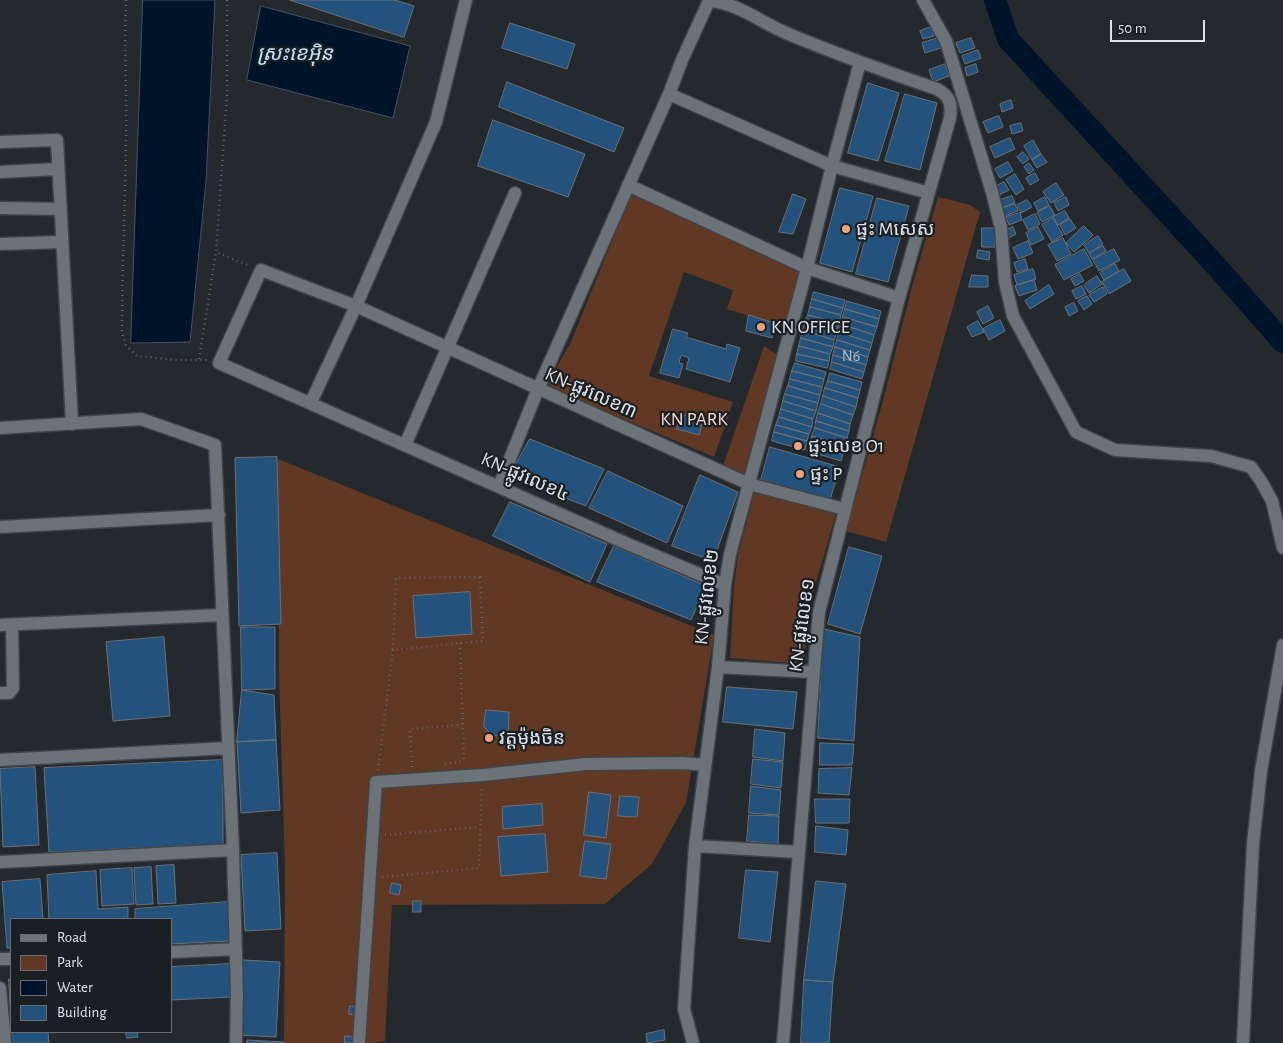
<!DOCTYPE html>
<meta charset="utf-8">
<style>
body{margin:0}
#map{position:relative;width:1283px;height:1043px;overflow:hidden;background:#24292e;font-family:"Alegreya Sans",sans-serif}
canvas{display:block}
.legend{position:absolute;left:10px;top:918px;width:162px;height:115px;box-sizing:border-box;background:#1a1f24;border:1px solid #696d72;margin:0;padding:6px 9px;list-style:none;font-size:15px;color:#dfe3e6}
.legend li{display:flex;align-items:center;gap:10px;height:25px}
.legend b{width:25px;border:1px solid #696d72}
.scale{position:absolute;left:1110px;top:20px;width:95px;height:22px;box-sizing:border-box;border:2px solid #dfe3e6;border-top:0;padding-left:6px;font-size:15px;line-height:18px;white-space:nowrap;color:#dfe3e6;-webkit-text-stroke:4px #1a1f24;paint-order:stroke}
</style>
<div id="map">
<canvas width="1283" height="1043"></canvas>
<ul class="legend">
<li><b style="height:6px;background:#6b7278"></b>Road</li>
<li><b style="height:14px;background:#613823"></b>Park</li>
<li><b style="height:14px;background:#001429"></b>Water</li>
<li><b style="height:14px;background:#23537c"></b>Building</li>
</ul>
<div class="scale">50 m</div>
</div>
<script>
const c = document.querySelector('canvas').getContext('2d');
c.lineJoin = 'round';
function fillPath(path, color) { c.fillStyle = color; c.fill(path, 'evenodd'); }
function strokePath(path, color, width, dash) { c.strokeStyle = color; c.lineWidth = width; c.lineCap = dash ? 'butt' : 'round'; c.setLineDash(dash || []); c.stroke(path); }
function drawText(font, color, halo, rows, align = 'center') {
  c.font = font + ' "Alegreya Sans","Noto Sans Khmer",sans-serif'; c.lineWidth = 4.5; c.setLineDash([]); c.textBaseline = 'middle'; c.strokeStyle = halo; c.fillStyle = color; for (const [text, x, y, turn = 0] of rows) {
    c.save(); c.translate(x, y); c.rotate((+turn || 0) * Math.PI / 180); c.textAlign = isNaN(turn) ? turn : align; if (halo) c.strokeText(text, 0, 0); c.fillText(text, 0, 0); c.restore();
  }
}
const green = new Path2D(`
 M631,194l173,76 -13,59 -64,-20 6,-19 -49,-18 -35,104 84,26 -19,55 -168,-71 25,-44z
 M938,197l32,8 10,7 -94,330 -40,-11 38,-134 29,-114z
 M764,346l17,11 -34,120 -24,-11z
 M278,459l436,176 -28,168 -34,61 -47,40 -213,1 -7,136 -12,2h-89l1,-174 -6,-196z
 M754,493l82,21 -27,92 -5,58 -74,-6 4,-72 4,-31z`);
const water = new Path2D(`
 M143,0h72l-9,181 -16,161 -59,1z
 M261,6l149,40 -17,72 -146,-38z`);
const river = new Path2D(`
 M995,0l13,39 209,228 66,75`);
const building = new Path2D(`
 M290,0h105l19,6 -10,31z
 M510,23l65,21 -8,25 -65,-21z
 M931,27l3,9 -11,3 -3,-8z
 M938,38l3,10 -16,5 -3,-10z
 M971,38l4,10 -15,5 -4,-10z
 M978,50l3,8 -16,6 -3,-8z
 M945,64l4,12 -16,6 -4,-12z
 M976,64l2,8 -11,4 -2,-8z
 M507,82l117,46 -10,24 -115,-45z
 M868,83l31,10 -21,68 -30,-8z
 M905,94l32,9 -17,67 -35,-9z
 M1011,100l2,8 -11,4 -2,-8z
 M999,116l4,11 -15,6 -5,-11z
 M493,120l92,34 -17,43 -90,-31z
 M1021,123l2,8 -11,3 -2,-8z
 M1010,138l5,11 -20,9 -5,-11z
 M1033,140l8,14 -9,6 -8,-14z
 M1023,152l6,7 -6,5 -6,-7z
 M1041,154l6,8 -10,6 -5,-8z
 M1008,162l5,9 -13,7 -5,-9z
 M1029,163l5,7 -5,4 -5,-7z
 M1035,173l4,7 -9,5 -4,-7z
 M1015,174l9,15 -8,6 -10,-15z
 M1004,182l5,8 -12,6 -4,-8z
 M1056,183l8,12 -13,8 -8,-11z
 M840,188l33,8 -21,76 -32,-9z
 M793,194l13,5 -13,35 -14,-2z
 M1012,196l3,7 -14,5 -3,-7z
 M1045,197l4,8 -11,6 -4,-8z
 M1066,197l3,8 -11,6 -4,-8z
 M877,198l32,8 -21,76 -32,-8z
 M1027,200l5,7 -11,6 -4,-8z
 M1015,204l3,7 -14,5 -3,-7z
 M1050,206l5,9 -13,7 -5,-9z
 M1065,211l4,7 -11,7 -5,-8z
 M1020,213l2,7 -13,5 -3,-8z
 M1035,214l5,10 -12,6 -5,-10z
 M1053,218l10,17 -11,7 -10,-17z
 M1070,219l6,9 -11,7 -5,-10z
 M1084,226l9,9 -19,17 -8,-9z
 M1013,227l3,7 -7,4 -3,-8z
 M1038,227l6,12 -13,6 -5,-12z
 M982,228h13v19h-13z
 M1098,236l5,8 -14,9 -5,-8z
 M1063,238l8,16 -14,7 -9,-16z
 M1028,241l5,12 -15,6 -5,-11z
 M1103,246l3,5 -14,8 -3,-5z
 M1084,249l9,16 -29,15 -9,-15z
 M1114,249l6,11 -21,11 -6,-11z
 M978,250l12,2 -1,8 -12,-2z
 M1025,259l3,10 -11,3 -3,-9z
 M1115,264l4,7 -15,9 -4,-7z
 M1033,269l3,10 -19,6 -3,-10z
 M1124,269l7,12 -22,13 -7,-12z
 M1080,274l4,7 -9,5 -4,-7z
 M972,275l16,1v11h-19z
 M1097,276l5,8 -13,9 -5,-8z
 M1034,280l3,10 -18,6 -4,-10z
 M1049,285l5,9 -24,15 -5,-8z
 M1082,286l4,8 -10,5 -4,-8z
 M1103,287l4,7 -13,8 -5,-7z
 M814,292l31,8 -2,8 -31,-9z
 M1087,296l5,8 -8,6 -6,-9z
 M812,299l31,9 -2,7 -31,-8z
 M847,301l34,10 -2,8 -34,-10z
 M1074,303l4,8 -9,5 -4,-9z
 M988,306l6,12 -11,6 -6,-12z
 M810,307l31,8 -2,8 -31,-8z
 M845,309l34,10 -2,8 -34,-10z
 M749,315l28,9 -5,14 -26,-7z
 M808,315l31,8 -2,9 -32,-9z
 M843,317l34,10 -3,8 -33,-11z
 M1000,320l5,11 -16,9 -6,-11z
 M978,321l6,11 -12,5 -5,-10z
 M805,323l32,9 -3,8 -31,-10z
 M841,324l33,11 -2,8 -33,-11z
 M673,329l15,4 -2,4 40,12 1,-5 13,4 -10,34 -44,-13 3,-11 -8,-3 -2,8 4,1 -4,14 -19,-5z
 M803,330l31,10 -1,7 -32,-9z
 M839,332l33,11 -2,7 -33,-10z
 M801,338l32,9 -3,7 -31,-8z
 M837,340l33,10 -2,7 -33,-10z
 M799,346l31,8 -1,7 -32,-7z
 M835,347l33,10 -2,8 -33,-10z
 M797,354l32,7 -2,7 -31,-7z
 M833,355l33,10 -2,7 -32,-10z
 M832,362l32,10 -2,7 -32,-10z
 M795,363l31,9 -2,7 -32,-8z
 M792,371l32,8 -2,8 -32,-8z
 M830,373l32,9 -2,8 -32,-9z
 M790,379l32,8 -2,8 -32,-9z
 M828,381l32,9 -2,8 -33,-10z
 M788,386l32,9 -2,8 -33,-9z
 M825,388l33,10 -2,9 -33,-11z
 M785,394l33,9 -2,8 -33,-10z
 M823,396l33,11 -3,8 -32,-11z
 M783,401l33,10 -3,8 -32,-10z
 M821,404l32,11 -3,9 -32,-11z
 M781,409l32,10 -1,8 -33,-10z
 M818,413l32,11 -1,7 -33,-10z
 M681,414l22,6 -4,15 -22,-6z
 M779,417l33,10 -3,7 -33,-9z
 M816,421l33,10 -2,7 -32,-10z
 M776,425l33,9 -2,7 -33,-9z
 M815,428l32,10 -2,8 -33,-10z
 M774,432l33,9 -2,9 -33,-9z
 M812,436l33,10 -2,8 -33,-10z
 M530,439l74,30 -18,37 -77,-29z
 M810,444l33,10 -2,7 -33,-10z
 M770,447l70,20 -10,33 -69,-20z
 M277,457l4,167 -42,2 -4,-168z
 M608,471l75,35 -16,37 -78,-35z
 M700,475l38,17 -25,69 -41,-15z
 M510,502l97,42 -17,38 -97,-46z
 M614,546l92,40 -15,34 -94,-38z
 M849,547l33,9 -22,78 -32,-10z
 M470,592l2,42 -56,4 -3,-42z
 M241,627h34v62l-33,1z
 M824,629l36,8 -6,104 -36,-3z
 M164,637l6,79 -57,5 -7,-79z
 M727,687l70,5 -4,37 -70,-7z
 M242,690l32,5 2,45 -39,2z
 M486,710l23,2 -1,24 -16,-1 -8,-8z
 M755,729l30,4 -2,28 -30,-4z
 M276,740l4,70 -39,3 -4,-71z
 M820,743l34,1 -2,21h-32z
 M753,759l30,3 -2,26 -30,-4z
 M223,760v84l-174,8 -5,-84z
 M35,767l4,78 -36,2 -3,-78z
 M852,768l-3,27 -31,-2 1,-24z
 M751,786l30,4 -2,25 -30,-2z
 M589,792l22,3 -5,43 -22,-3z
 M620,796l19,1 -2,20 -19,-1z
 M815,799h35l-1,24h-33z
 M542,804l1,21 -40,4 -1,-22z
 M749,815l30,1 -1,28 -31,-3z
 M816,826l32,4 -2,25 -31,-3z
 M545,834l3,38 -47,4 -3,-39z
 M585,841l26,3 -5,35 -26,-3z
 M277,853l4,76 -36,2 -4,-76z
 M174,865l2,38 -18,1 -2,-38z
 M151,867l2,37 -17,1 -2,-37z
 M132,868l2,36 -32,2 -2,-36z
 M746,870l32,2 -8,70 -31,-4z
 M96,871l2,38 30,-2v12h-79l-2,-44z
 M40,879l3,40h-32v29h-4l-5,-66z
 M816,881l30,3 -13,98 -29,-2z
 M392,883l9,2 -2,10 -9,-2z
 M413,901h8v11h-8z
 M228,902l1,39 -58,3v-25h-36v-10z
 M243,960l37,2 -4,75 -38,-2z
 M230,964l1,33 -60,3v-33z
 M9,979h2v43z
 M804,980l29,2 -4,61h-28z
 M350,1006l10,1 -1,9 -10,-2z
 M664,1030l1,10 -18,3 -1,-9z
 M12,1032h36l1,11h-37z
 M126,1032h11l1,5 -11,1z
 M345,1036l12,1v6h-12z
 M247,1040l37,2v1h-37z`);
const path = new Path2D(`
 M126,0c-2,47 1,94 0,142 -1,64 -4,127 -4,191l4,12 11,11 41,4h31
 M227,0v94l-11,158 34,14
 M199,359l17,-107
 M480,577l3,64 -90,9 3,-72z
 M460,643l4,119
 M445,764l19,-3
 M412,767l-2,-38 52,-4
 M378,770l15,-120
 M385,835l94,-8
 M382,877l97,-9 3,-82`);
const minor = new Path2D(`
 M923,0l23,41 46,151 9,36 4,54 8,34 63,116 39,18 96,6 40,11 10,14 11,20 11,47
 M669,94l163,72 97,27
 M0,142l57,-2 15,284
 M0,172l58,-3
 M628,185l179,83 92,30
 M0,208l60,1
 M0,244l62,-2
 M311,402l45,-96 80,-184 30,-122
 M0,428l141,-9 74,26 18,405 4,144 -1,49
 M405,445l110,-252
 M499,486l39,-97 131,-295 13,-34 27,-59c27,1 53,22 77,32 50,21 101,39 151,56 13,7 15,15 13,29l-51,180 -80,314 -36,431
 M0,527l219,-12
 M725,585l-95,-40 -411,-182 42,-93 95,36 393,178 95,25
 M0,625l222,-10
 M718,667l95,5
 M0,693h9l4,-5 -1,-63
 M0,760l228,-12
 M695,846l104,6
 M0,862l233,-12
 M171,952l65,-3
 M0,959h11
 M0,988l5,55
 M359,1043l17,-261 107,-7 103,-11 97,-1 22,2
 M693,1043l-9,-34 11,-163 23,-179 7,-82 5,-31 77,-286 25,-102 28,-104
 M1243,1043l10,-199 8,-73 22,-126`);
const markers = [
 [846,229,5,"#f0a27a"],
 [761,327,5,"#f0a27a"],
 [798,446,5,"#f0a27a"],
 [800,474,5,"#f0a27a"],
 [489,738,5,"#f0a27a"]
];
const numberNames = [
 ["N6",851,356]
];
const poiNames = [
 ["ផ្ទះ Mសេស",856,229],
 ["KN OFFICE",771,327],
 ["ផ្ទះលេខ O1",808,446],
 ["ផ្ទះ P",810,474],
 ["វត្តម៉ុងចិន",499,738]
];
const streetNames = [
 ["KN-ផ្លូវលេខ៣",591,393,24],
 ["KN-ផ្លូវលេខ៤",525,477,24],
 ["KN-ផ្លូវលេខ២",707,597,-83],
 ["KN-ផ្លូវលេខ១",802,625,-82]
];
const parkNames = [
 ["KN PARK",694,419]
];
const waterNames = [
 ["ស្រះខេអ៊ិន",295,54]
];
fillPath(green, '#613823');
fillPath(water, '#001429');
strokePath(water, '#435262', 1);
strokePath(river, '#001429', 22);
fillPath(building, '#23537c');
strokePath(building, '#6b7177', 1);
strokePath(minor, '#3f4448', 15);
strokePath(path, '#61666a', 2.5, [1, 4]);
strokePath(minor, '#6b7278', 12);
for (const [x, y, r, color] of markers) { const dot = new Path2D(); dot.arc(x, y, r, 0, 2 * Math.PI); c.fillStyle = color; c.fill(dot); strokePath(dot, '#1a1f24', 2); }
drawText('16px', '#b0bfcc', null, numberNames);
drawText('19px', '#dfe3e6', '#1a1f24', poiNames, 'left');
drawText('19px', '#dfe3e6', '#1a1f24', streetNames);
drawText('19px', '#fbd7c6', '#1a1f24', parkNames);
drawText('italic 20px', '#c8e3fd', '#1a1f24', waterNames);
</script>
